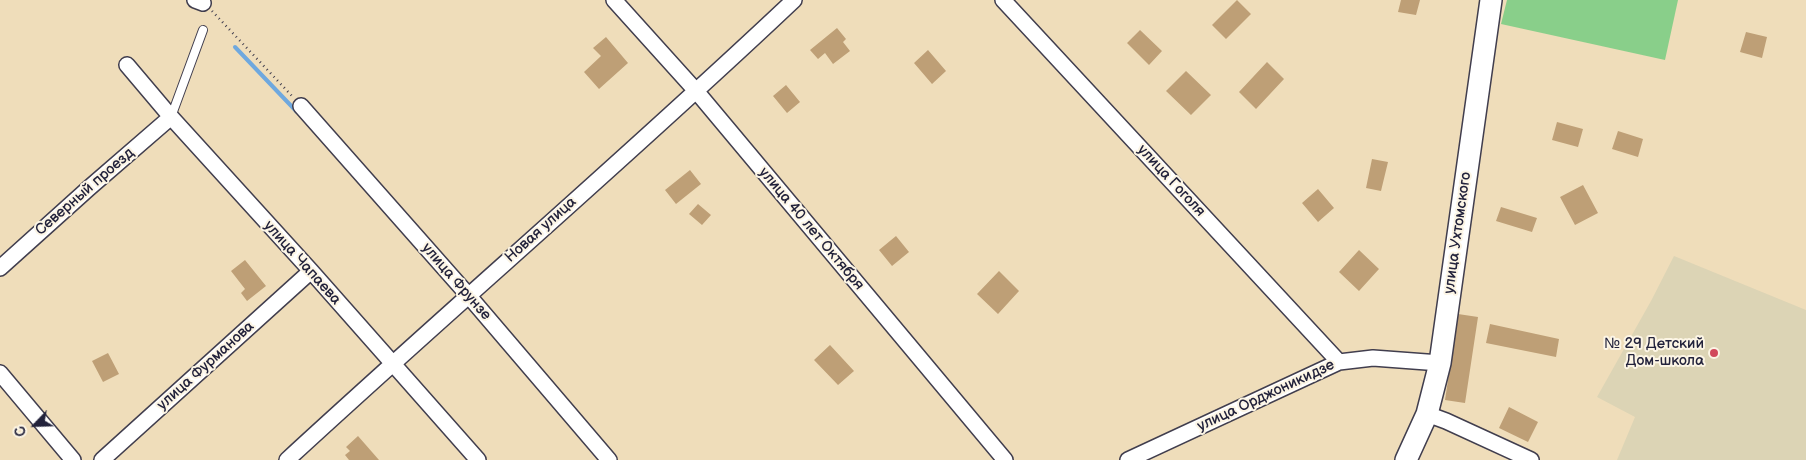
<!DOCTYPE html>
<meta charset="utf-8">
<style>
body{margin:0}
#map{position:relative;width:1806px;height:460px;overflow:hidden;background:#efddba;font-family:"Balsamiq Sans",sans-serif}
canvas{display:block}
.north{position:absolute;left:10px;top:400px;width:50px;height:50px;-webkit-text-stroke:4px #fcf5e5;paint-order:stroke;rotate:246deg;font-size:14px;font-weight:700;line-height:20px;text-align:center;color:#22223b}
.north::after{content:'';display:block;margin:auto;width:18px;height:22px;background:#22223b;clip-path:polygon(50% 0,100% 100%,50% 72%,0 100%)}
</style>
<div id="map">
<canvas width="1806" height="460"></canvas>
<div class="north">С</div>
</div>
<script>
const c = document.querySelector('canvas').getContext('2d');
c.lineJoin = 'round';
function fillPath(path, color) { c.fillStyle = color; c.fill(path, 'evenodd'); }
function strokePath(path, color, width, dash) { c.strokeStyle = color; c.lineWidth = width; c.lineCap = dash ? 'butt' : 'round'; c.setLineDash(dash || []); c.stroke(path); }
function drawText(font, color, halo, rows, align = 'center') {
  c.font = font + ' "Balsamiq Sans",sans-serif'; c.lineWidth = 4; c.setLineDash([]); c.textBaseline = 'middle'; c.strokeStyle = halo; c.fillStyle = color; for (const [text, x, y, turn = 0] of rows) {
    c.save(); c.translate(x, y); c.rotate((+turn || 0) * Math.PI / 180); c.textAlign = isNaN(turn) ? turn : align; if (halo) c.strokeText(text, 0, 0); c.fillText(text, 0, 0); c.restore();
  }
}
const built = new Path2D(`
 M1674,256l132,54v150h-189l18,-43 -38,-20 54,-96z`);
const green = new Path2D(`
 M1507,0h171l-13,60 -164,-36z`);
const stream = new Path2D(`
 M235,47l62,65`);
const building = new Path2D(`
 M1237,0l14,14 -25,25 -14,-14z
 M1401,0h19l-4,15 -18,-3z
 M837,28l9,11 -3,3 7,9 -17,13 -8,-11 -7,6 -8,-9z
 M1140,30l22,21 -13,14 -22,-22z
 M1746,32l21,5 -5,21 -22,-6z
 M606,37l22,26 -29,26 -15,-17 17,-16 -8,-8z
 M928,50l18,21 -14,13 -18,-21z
 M1267,62l17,17 -28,30 -17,-17z
 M1186,71l25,24 -20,20 -25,-24z
 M786,85l14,17 -13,11 -14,-17z
 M1557,122l26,7 -5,18 -26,-7z
 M1618,131l25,8 -5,18 -26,-8z
 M1372,159l16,3 -7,29 -15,-3z
 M690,170l11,14 -25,20 -11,-14z
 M1583,185l15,28 -23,12 -15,-28z
 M1318,189l16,19 -16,14 -16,-19z
 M698,204l13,11 -9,10 -13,-11z
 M1501,207l36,11 -5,14 -36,-11z
 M896,236l13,16 -17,14 -13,-16z
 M1359,250l20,19 -20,22 -20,-19z
 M245,260l21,26 -19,15 -6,-8 4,-4 -14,-18z
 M999,271l20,20 -21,23 -21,-20z
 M1458,314l20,3 -13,86 -20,-3z
 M1490,324l69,15 -3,18 -70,-14z
 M830,345l24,26 -16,14 -24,-25z
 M108,353l11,21 -16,8 -11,-21z
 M1509,407l29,15 -10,20 -29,-14z
 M358,436l21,24h-30l-4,-5 5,-4 -4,-4z`);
const path = new Path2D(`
 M212,11l80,85`);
const service = new Path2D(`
 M171,117l32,-87`);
const minor = new Path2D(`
 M195,0l8,3
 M614,0l83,92 308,368
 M1003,0l336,362
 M127,65l44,52 140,154 167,189
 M301,106l167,189 141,165
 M0,268l89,-80 82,-71
 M0,373l73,87
 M1427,414l19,7 85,39
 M102,460l209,-189
 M287,460c168,-155 341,-303 507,-460
 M1128,460l211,-98 34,-4 67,5`);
const secondary = new Path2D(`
 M1406,460l21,-46 13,-51 51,-363`);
const markers = [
 [1714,353,5,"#d1495b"]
];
const streetNames = [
 ["улица Гоголя",1171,181,47],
 ["Северный проезд",85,192,-41],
 ["улица 40 лет Октября",811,229,50],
 ["Новая улица",541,230,-42],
 ["улица Ухтомского",1458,233,-82],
 ["улица Чапаева",302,263,48],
 ["улица Фрунзе",456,282,49],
 ["улица Фурманова",206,366,-42],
 ["улица Орджоникидзе",1266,396,-25]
];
const poiNames = [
 ["№ 29 Детский",1704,344],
 ["Дом-школа",1704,361]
];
fillPath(built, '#dcd4b5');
fillPath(green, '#89cf8a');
strokePath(stream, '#6fa8de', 4);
fillPath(building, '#be9f76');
strokePath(service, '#413e4e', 10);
strokePath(minor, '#413e4e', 18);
strokePath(secondary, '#413e4e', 24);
strokePath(path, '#413e4e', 2.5, [1, 4]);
strokePath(service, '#fff', 8);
strokePath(minor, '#fff', 15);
strokePath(secondary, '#fff', 21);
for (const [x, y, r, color] of markers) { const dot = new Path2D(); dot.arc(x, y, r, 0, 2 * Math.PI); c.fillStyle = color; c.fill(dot); strokePath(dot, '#fcf5e5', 2); }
drawText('15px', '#22223b', '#fcf5e5', streetNames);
drawText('15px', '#22223b', '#fcf5e5', poiNames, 'right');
</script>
